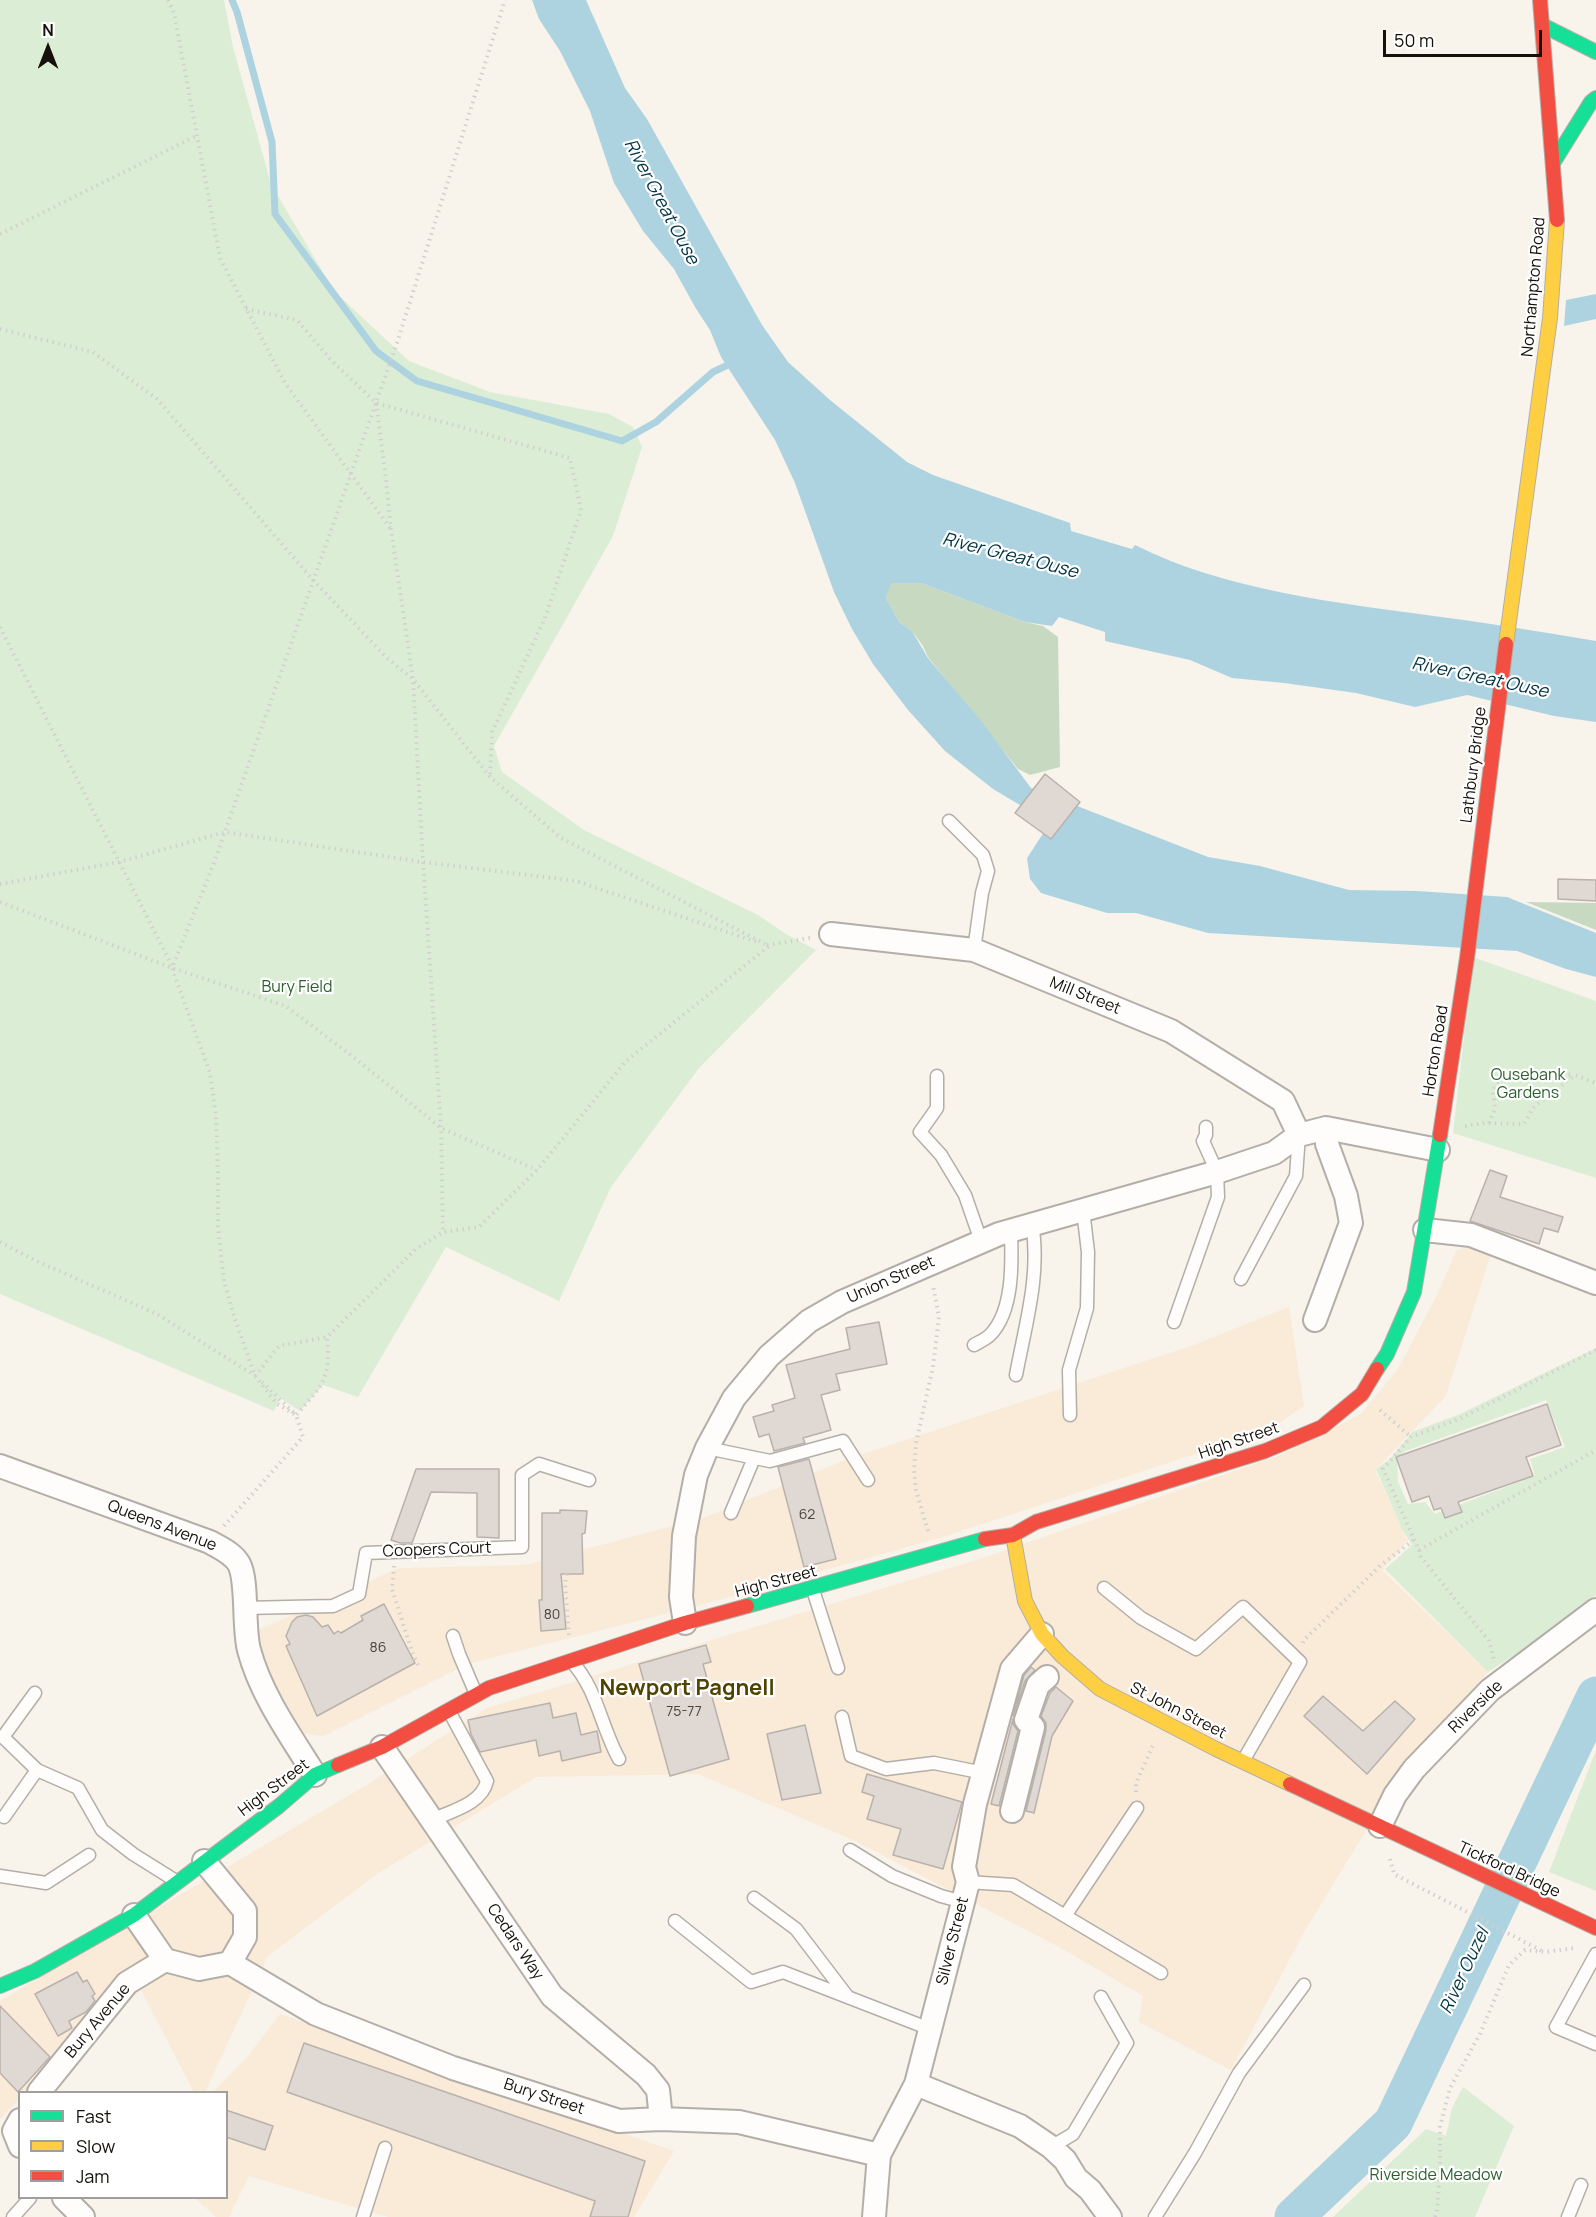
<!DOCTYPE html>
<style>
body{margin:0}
#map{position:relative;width:1596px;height:2217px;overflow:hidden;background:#f8f3eb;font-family:Manrope,sans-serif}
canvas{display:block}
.legend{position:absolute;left:18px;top:2091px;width:210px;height:108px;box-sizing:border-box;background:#fff;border:2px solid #a19f9d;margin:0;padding:8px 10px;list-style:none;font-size:18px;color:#151009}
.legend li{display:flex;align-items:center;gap:12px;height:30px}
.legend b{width:30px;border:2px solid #a19f9d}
.north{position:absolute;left:18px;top:18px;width:60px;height:60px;-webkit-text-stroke:4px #fff;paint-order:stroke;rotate:0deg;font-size:16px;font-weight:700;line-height:24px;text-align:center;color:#151009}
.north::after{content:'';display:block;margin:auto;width:21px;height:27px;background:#151009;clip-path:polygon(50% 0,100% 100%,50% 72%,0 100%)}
.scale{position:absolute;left:1383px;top:30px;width:159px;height:27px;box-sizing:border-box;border:3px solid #151009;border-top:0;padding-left:8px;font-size:18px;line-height:21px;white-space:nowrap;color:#151009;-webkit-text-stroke:4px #fff;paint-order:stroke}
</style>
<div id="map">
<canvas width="1596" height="2217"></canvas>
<ul class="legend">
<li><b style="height:8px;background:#16e098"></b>Fast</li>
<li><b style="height:8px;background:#ffcf43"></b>Slow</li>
<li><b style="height:8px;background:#f24e42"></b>Jam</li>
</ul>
<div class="north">N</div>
<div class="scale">50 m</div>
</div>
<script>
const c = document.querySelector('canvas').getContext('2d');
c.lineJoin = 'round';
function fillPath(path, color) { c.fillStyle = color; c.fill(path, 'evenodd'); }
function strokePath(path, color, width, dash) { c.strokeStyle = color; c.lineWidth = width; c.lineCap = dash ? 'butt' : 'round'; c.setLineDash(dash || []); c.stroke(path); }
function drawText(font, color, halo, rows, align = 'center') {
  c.font = font + ' Manrope,sans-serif'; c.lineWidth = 4.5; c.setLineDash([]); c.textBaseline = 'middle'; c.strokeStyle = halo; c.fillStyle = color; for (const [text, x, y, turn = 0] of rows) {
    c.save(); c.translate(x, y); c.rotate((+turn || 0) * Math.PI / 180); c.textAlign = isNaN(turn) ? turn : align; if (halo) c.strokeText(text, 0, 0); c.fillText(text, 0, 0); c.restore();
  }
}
const built = new Path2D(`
 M1469,1246l23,4 -46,146 -71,74 33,71 -26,29 106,102 -87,101 -97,159 -73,138 -92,-48 4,-26 -82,-48 -208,-108 -155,-66 -162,3 -159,97 -109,82 -63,136h-11l-53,-102 -115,102h-6l-1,7 -19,20v-118l370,-218 117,-75 493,-149 298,-103 83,-42 37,-45 39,-74 19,-44z
 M1289,1307l15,99 -33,23 -325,107 -230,65 -249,63 -144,72 -23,-3 -25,-37 -21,-64 145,-64 126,-3 178,-47 145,-59 346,-114z
 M280,2014l394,137 -40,66h-246l-139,-41 -20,41h-13l-21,-19h31v-106h-13l36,-37z`);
const green = new Path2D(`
 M0,0h224l9,47 38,137 63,107 75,70 81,31 119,22 24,13 9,20 -29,89 -119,210 8,26 82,58 174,85 28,19 30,16 -117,118 -88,119 -52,114 -113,-54 -88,150 -35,-12 -23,26 -20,-13 -6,13 -274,-117z
 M1473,957l123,44v177l-143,-45z
 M1596,1348v247l-66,50 -42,27 -103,-103 27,-24 -10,-16 -26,-60 13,-9 23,-28 48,-18zM1546,1400l19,47 -35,12 5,17 -100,38 -10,-12 -17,2 -10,-22 -1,-24 9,-7z
 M1596,1750v141l-47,-19z
 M1463,2087l51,39 -39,91h-142l93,-88 20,7 6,-28z`);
const forest = new Path2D(`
 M890,583h31l104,39 18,4 15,11 2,130 -30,8 -12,-6 -90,-112 -5,-11 -11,-15 -13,-9 -13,-24z
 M1526,902l70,1v27z`);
const water = new Path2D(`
 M532,0h54l39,88 22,31 115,206 26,37 42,38 77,62 26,13 137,48 1,8 61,18 3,-4c89,45 202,58 299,71 54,7 108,16 162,25v81l-42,-6 -87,-21 -52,12 -59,-14 -72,-10 -52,-5 -42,-18 -85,-19v-9l-46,-15 -7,9 -27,-4 -104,-39h-30l-5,15 13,24 13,9 16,27 54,64 49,66 177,69 52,9 89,24 68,1 90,6 89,36v44l-30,-8 -49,-18 -309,-18 -72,-20h-29l-66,-20 -11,-14 -3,-21 19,-29 -21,-21 -32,-19 -48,-38 -37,-41 -35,-46 -21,-35 -18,-37 -39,-109 -20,-43 -54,-83 -11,-27 -15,-23 -21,-38 -31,-38 -29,-48 -24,-72 -30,-60 -21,-32z
 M1596,294v25l-32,7 2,-26z`);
const stream = new Path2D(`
 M232,0l5,12 35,130 3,72 101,137 41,30 205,60 34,-19 57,-50 21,-10`);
const river = new Path2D(`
 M1294,2217l99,-94 203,-427`);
const building = new Path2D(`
 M1045,774l35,28 -29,37 -36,-26z
 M1558,879l38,1v21l-38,-2z
 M1490,1170l17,6 -7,21 63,20 -5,15 -14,-4 -5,16 -69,-23z
 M879,1322l8,42 -51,10 4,16 -19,5 10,35 -28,8 2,5 -31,8 -5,-17 -10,3 -6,-20 21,-6 -2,-6 23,-7 -9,-33 64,-16 -4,-21z
 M1547,1404l14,41 -35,12 7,19 -75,26 4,10 -17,6 -4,-10 -7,2 -5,-14 -17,6 -16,-45z
 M809,1459l27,100 -32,8 -26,-100z
 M416,1469h83v69l-22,-1v-44l-46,-1 -19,51h-12l-9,-3z
 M560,1510l27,1 -2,22 -3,1 1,40h-22l5,55 -25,2 -2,-31h3v-87h18z
 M384,1604l31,59 -98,53 -31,-70 4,-2 -4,-8 6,-14 5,-5 9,-2 7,2 9,10 6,-2 6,9 4,-3 3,2 22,-13 -2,-4z
 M706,1645l5,17 -8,2 26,95 -59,17 -31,-112z
 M1031,1667l4,3 -10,11 -12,35 11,-41z
 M1056,1687l17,14 -21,35 -18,77 -8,-2 20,-81v-7l-5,-7 9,-23z
 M1323,1696l40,35 32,-30 20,18 -48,55 -63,-58z
 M550,1703l3,15 23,-5 5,22 16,-4 4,21 -39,9 -2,-10 -21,5 -3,-16 -56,12 -9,-18 -3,-14z
 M1013,1719v5l5,7 -19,75 -8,-2z
 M805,1725l16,68 -39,7 -15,-66z
 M867,1774l95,28 -19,67 -50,-14 8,-26 -34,-10 7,-23 -12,-4z
 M77,1972l6,10 4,-2 8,14 -3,2 3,5 -9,11 -17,9 3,7 -14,8 -23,-42z
 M0,2006l50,51 -32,35 -18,-19z
 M304,2043l341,118 -17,56h-38l5,-16 -308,-109z
 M226,2110l47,16 -8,24 -39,-13z`);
const path = new Path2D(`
 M168,0l6,13 46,245 65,125 105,145
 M0,234l196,-98
 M246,309l51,11 34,40 45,43 194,55 11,52 -36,108 -53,114 -2,44
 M0,329l93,23 64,47 156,181 75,79 25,20 77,98 71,61 208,108
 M376,403l9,68 6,58 22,150 10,183 18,266 2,104
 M0,627l172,339
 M0,884l119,-22 106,-30 198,30 153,19 181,61
 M0,902l172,66 114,38 75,57 80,65 96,42
 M767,945l43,-7
 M1489,1123l6,-14 -2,-19 13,-19 68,4
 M1465,1126l20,-3 39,1 9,-16 42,-33 21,8
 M0,1242l34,18 123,54 97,61
 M1596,1350l-137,69 -48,18 -28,32 36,81 177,-100
 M255,1376l24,-30 48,-9 89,-88 27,-17 36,-5 58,-57 89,-109 143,-115
 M262,1382l34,33c27,-30 35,-36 31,-78
 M1380,1410l31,27
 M224,1526l79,-89 -7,-22 -19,-11 -22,-28 -21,-60 -10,-35 -6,-53v-50l-2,-62 -6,-43 -38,-105 39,-97 186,-528 108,-343
 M928,1531l-12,-41 -2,-21 2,-26 17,-76 6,-50 -6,-32
 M1419,1550l2,7 68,84 5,19
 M394,1566l-2,23 20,63 7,15
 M567,1574l-2,9 4,52
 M1303,1643l1,-3 77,-75 33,-25
 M1136,1792v-9l18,-40
 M1390,1859l4,15 148,77
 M1435,2217l2,-7 3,-38v-45l10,-39 30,-54 29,-69 16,-15 20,2 30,-4`);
const lane = new Path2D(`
 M949,821l34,34 5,16 -6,22 -8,57
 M937,1076v32l-17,24 21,23 24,40 16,46
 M1241,1279l55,-103 3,-41
 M1174,1322l44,-125 -1,-25 -14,-31 3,-6v-8
 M974,1345c5,-3 12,-6 16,-10 24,-24 22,-74 21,-105
 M1016,1375c9,-49 25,-101 16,-151
 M1070,1415l-1,-45 18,-62 1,-56 -5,-42
 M707,1448l63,13 73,-20 25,39
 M731,1513l23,-55
 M1104,1588l37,30 55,31 47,-42 57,55 -57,99
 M813,1590l25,78
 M244,1608l89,-2 26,-12 7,-41 156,-6v-72l17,-11 50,16
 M453,1636l6,18 17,40
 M571,1661c26,27 30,66 48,98
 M35,1693l-32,44 34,33 41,18 24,42 31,24 43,27
 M842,1717l9,39 35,13 48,-6 50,10
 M4,1817l33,-47
 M432,1820c19,-9 50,-16 55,-39l-38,-70
 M850,1850l42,26 49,20 22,6
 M0,1876l46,7 43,-28
 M968,1882l45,3 148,88
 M754,1898l42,31 51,67
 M1065,1916l72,-108
 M675,1921l76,61 32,-10 147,57
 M1596,1954l-40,73 40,17
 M1051,2147l22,-13 54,-91 -26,-46
 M13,2217l17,-19
 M363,2217l22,-69
 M1155,2217l40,-64 44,-80 65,-88
 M1568,2217l13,-32`);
const street = new Path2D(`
 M831,934l143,16 197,81 112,70 16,34
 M1425,1230l46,5 125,48
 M1315,1320l36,-97 -5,-27 -19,-52 -1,-16
 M0,1466l210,76c10,6 23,11 29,22 9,16 4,64 10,86 12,45 41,85 66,125
 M685,1623l-4,-26 3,-61 12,-61 11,-27 27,-50 35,-42 40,-35 33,-19 157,-68 218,-62 57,-19 25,-18 27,-7 112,22
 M382,1747l170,249 94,79 12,15 3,29
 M1012,1811l21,-84 -7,-7 12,-35 9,-8
 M1380,1826l15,-31 19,-26 76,-79 106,-80
 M204,1861l41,50v26l-15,26
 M134,1915l31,45 34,9 31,-6 86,51 137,54 166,53 42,-2 78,3 140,33
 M916,2084l104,42 31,21 14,13 11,18 14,12 20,27
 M39,2092l88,-109 38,-23
 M20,2120l-6,11 6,15
 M64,2198l19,19
 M874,2217l5,-62 37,-71 47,-182 5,-20 -4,-15 11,-63 37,-135 30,-35`);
const fast = new Path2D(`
 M1542,25l54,27
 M1553,163l38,-61 5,-4
 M1377,1369l10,-15 27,-62 26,-157
 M747,1606l238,-67
 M0,1986l35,-15 99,-56 145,-109 36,-31 23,-10`);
const slow = new Path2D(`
 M1506,644l44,-326 7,-98
 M1013,1535l12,66 17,33 20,22 38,33 116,60 74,35`);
const jam = new Path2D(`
 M1540,0l17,220
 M1440,1135l27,-177 39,-314
 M985,1539l28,-4 23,-13 229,-71 57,-24 40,-33 15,-25
 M338,1765l44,-18 107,-59 196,-65 62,-17
 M1290,1784l306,144`);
const numberNames = [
 ["62",807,1515],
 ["80",552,1615],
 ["86",378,1648],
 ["75-77",684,1712]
];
const streetNames = [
 ["Northampton Road",1534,287,-85],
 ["Lathbury Bridge",1474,765,-83],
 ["Mill Street",1085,996,22],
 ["Horton Road",1436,1051,-81],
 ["Union Street",891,1280,-24],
 ["High Street",1239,1441,-19],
 ["Queens Avenue",162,1526,21],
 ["Coopers Court",437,1550,-2],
 ["High Street",776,1582,-15],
 ["Riverside",1476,1707,-44],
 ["St John Street",1178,1711,27],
 ["High Street",274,1788,-37],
 ["Tickford Bridge",1509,1870,25],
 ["Silver Street",953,1941,-76],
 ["Cedars Way",515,1942,56],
 ["Bury Avenue",98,2021,-50],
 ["Bury Street",544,2097,18]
];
const parkNames = [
 ["Bury Field",297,988],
 ["Ousebank",1528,1076],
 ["Gardens",1528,1094],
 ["Riverside Meadow",1436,2176]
];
const waterNames = [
 ["River Great Ouse",661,202,62],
 ["River Great Ouse",1010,556,14],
 ["River Great Ouse",1480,678,12],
 ["River Ouzel",1465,1971,-65]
];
const districtNames = [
 ["Newport Pagnell",687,1689]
];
fillPath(built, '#f9ebd8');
fillPath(green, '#dbeed5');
fillPath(forest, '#c7d9c1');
fillPath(water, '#aed3e0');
strokePath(stream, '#aed3e0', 7);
strokePath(river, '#aed3e0', 39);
fillPath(building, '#dfd8d3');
strokePath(building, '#b9b2ac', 1.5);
strokePath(lane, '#b3aea7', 15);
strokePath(street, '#b3aea7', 26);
strokePath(fast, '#b3aea7', 16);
strokePath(slow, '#b3aea7', 16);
strokePath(jam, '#b3aea7', 16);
strokePath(path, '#d2d0ce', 4, [1.5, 4.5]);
strokePath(lane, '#fefdfc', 12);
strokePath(street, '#fefdfc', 22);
strokePath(fast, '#16e098', 14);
strokePath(slow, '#ffcf43', 14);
strokePath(jam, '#f24e42', 14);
drawText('14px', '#48423c', null, numberNames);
drawText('16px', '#151009', '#fff', streetNames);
drawText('16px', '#2c5f2e', '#fff', parkNames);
drawText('italic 18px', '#003444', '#fff', waterNames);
drawText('bold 22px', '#4e4300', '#fff', districtNames);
</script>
